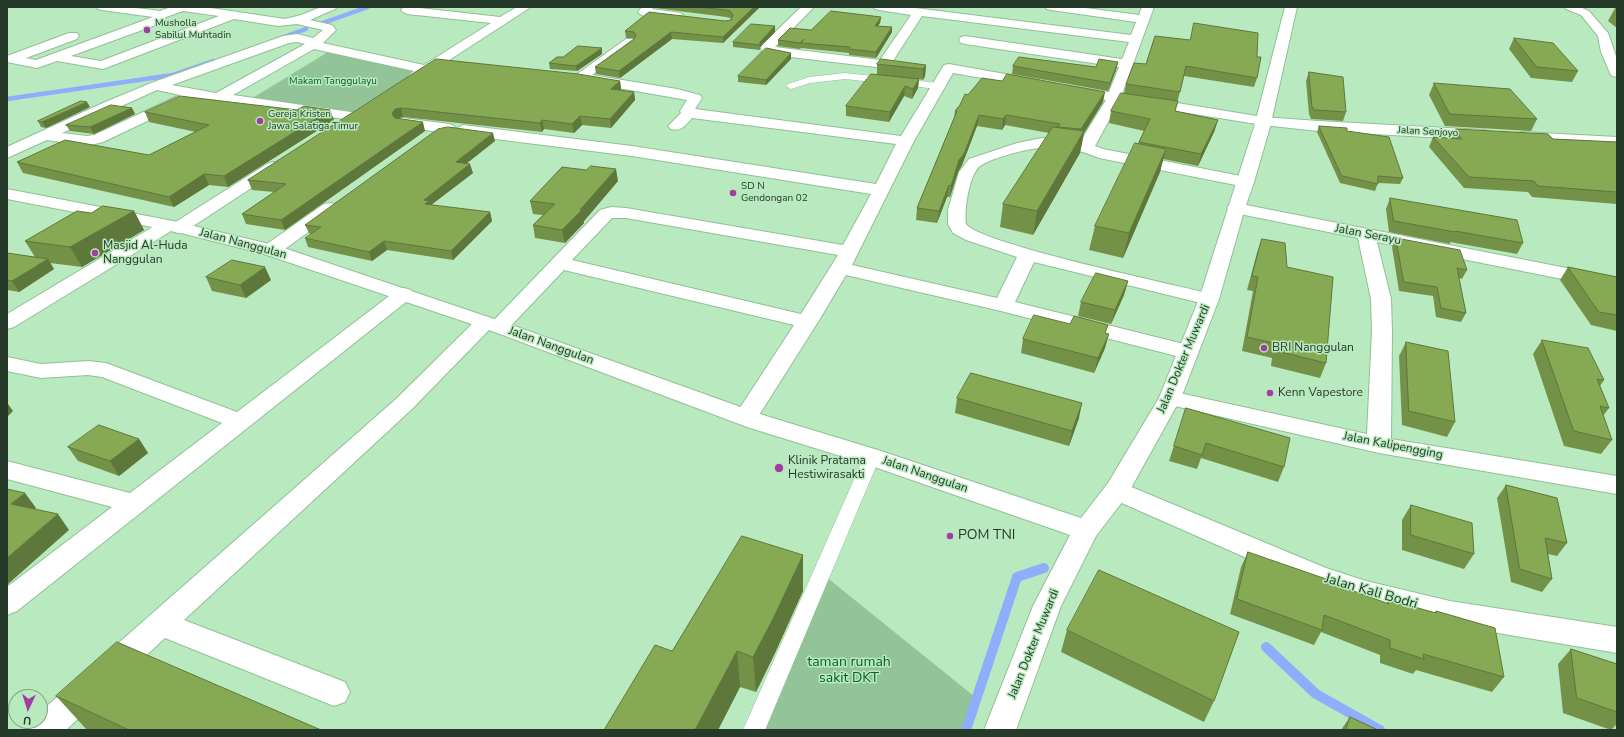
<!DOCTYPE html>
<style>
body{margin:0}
#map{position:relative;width:1624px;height:737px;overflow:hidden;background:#b9eabf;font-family:"Nunito Sans",sans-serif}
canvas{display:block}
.frame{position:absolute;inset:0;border:8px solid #263a29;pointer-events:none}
.north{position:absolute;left:8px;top:689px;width:40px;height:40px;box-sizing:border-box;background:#b9eabf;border:1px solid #7ea483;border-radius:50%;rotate:184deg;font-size:11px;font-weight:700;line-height:16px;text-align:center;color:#263a29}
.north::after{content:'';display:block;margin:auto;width:14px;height:18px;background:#a23da2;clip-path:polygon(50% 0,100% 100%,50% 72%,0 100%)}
</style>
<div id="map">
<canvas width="1624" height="737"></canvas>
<div class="frame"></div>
<div class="north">U</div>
</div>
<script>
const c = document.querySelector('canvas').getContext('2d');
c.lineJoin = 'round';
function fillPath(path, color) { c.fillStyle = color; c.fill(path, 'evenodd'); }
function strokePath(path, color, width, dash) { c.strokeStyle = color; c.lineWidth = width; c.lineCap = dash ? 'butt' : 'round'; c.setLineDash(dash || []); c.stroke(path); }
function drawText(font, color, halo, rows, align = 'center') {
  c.font = font + ' "Nunito Sans",sans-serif'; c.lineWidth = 3; c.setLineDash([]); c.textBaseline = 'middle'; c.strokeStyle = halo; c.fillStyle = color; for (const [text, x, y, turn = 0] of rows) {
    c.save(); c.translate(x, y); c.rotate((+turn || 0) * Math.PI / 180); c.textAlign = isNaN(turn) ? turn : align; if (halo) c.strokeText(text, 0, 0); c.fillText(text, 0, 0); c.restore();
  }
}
const green = new Path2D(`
 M328,52l89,19 -67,42 -99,-14z
 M825,576l150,121 -8,33h-207z`);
const streamFar1 = new Path2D(`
 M320,24l48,-17
 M278,39l28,-10
 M7,99l166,-24 41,-14`);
const stream = new Path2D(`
 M1266,647l50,47 64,36
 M966,730l51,-153 27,-9`);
const lane = new Path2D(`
 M845,73l93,10 5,3 -5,3 -93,-10 -35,4 -19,6 -5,-3 2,-2 21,-7z
 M872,451l6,2 2,4 -115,273h-22l121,-273 2,-4z`);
const street = new Path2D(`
 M96,7h32l32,4 11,-4h33l81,12 16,-4 20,-8h16l-2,2 -25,11 22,5 4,5 -13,13 101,22 67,-42 -84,-9 -4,-2 -2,-2 2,-2 8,-1 89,10 17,-10h14l-111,72h-10l-2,-3 6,-5 -100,-22 -81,46 118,17 5,1 2,3 -2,3 -5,1 -155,-22 -93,44 -16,4 -40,-6 -40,18v-11l96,-44 48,-20 132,-47 14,-2 16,4 10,-8 -26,-6 -19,2 -44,-7 -131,50 -46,-8 -20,7 -30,-6v-6l62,-23h8l2,3 -2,3 -51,19 10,2 117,-43 -51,-7 -4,-1zM183,11l36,5 -118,45 -30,-5 85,-31 7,-3 3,-5zM297,42l8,2 -89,49 -44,-8 117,-42zM157,90l23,5 -86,40 -7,1 -25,-3z
 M642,7h12l-2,2 29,4 2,3 -2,3 -4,1 -33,-4 -4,-2 -2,-2z
 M801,7h13l-39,40 105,13 31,-45 -32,-5 -4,-1 -2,-2h34l224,28 5,-13 -85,-12 -4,-1 -2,-2h33l61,8 3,-8h12l-32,87 141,23 55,4 166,9 5,2 3,3 -3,3 -5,2 -166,-9 -55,-6 -144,-23 -24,44 8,3 143,28 6,1 2,4 -2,4 -6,1 -147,-29c-6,-2 -11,-5 -17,-6 -12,-3 -28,-5 -40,-4 -13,0 -56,11 -64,20 -9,10 -14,42 -12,56 14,20 214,62 250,71l3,4 -3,4 -7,2 -175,-43 -19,40 181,45 3,5 -3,5 -8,2 -187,-48 -155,-36 -28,47 -64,101 -8,2 -8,-2 -4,-6 60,-92 -230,-55 -58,61 -7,2 -7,-2 -2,-2 -78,80 -228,211 161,62 5,10 -5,10 -11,4 -169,-68 -99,92h-39l4,-9h9v-9l356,-313 81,-80 7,-2 7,2 2,2 107,-111 11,-3 15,1 217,37 28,-51 -239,-38 -169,-21 -5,-2 -2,-3 -7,4 -46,-8 -5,-1 -2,-3 2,-3 5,-1 46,6 5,2 2,3 7,-4 169,21 244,38 20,-40 -204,-26c-6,7 -11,14 -21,11l-3,-3 13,-13 -1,-2 7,-11 -97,-17 -6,-3h-9l-2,-3 53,-38h8l2,3 -2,3 -42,30 85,14 23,6 2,3 -7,11 206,27 43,-71 5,-1 90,16 2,3 -2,3 -5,1 -81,-14 -39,68 -62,124 145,33 20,-41 -51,-17 -13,-7 -5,-9v-14l11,-38 10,-13 48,-16 25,-5 38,4 26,-42 -31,-5 -5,-1 -2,-3 2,-3 5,-1 34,5 10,-25 -154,-23 -4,-1 -2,-3 2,-3 4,-1 157,23 7,-17 -207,-26 -33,51 -5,1 -110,-13 -12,-4 -1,-3 1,-3zM612,218h14l212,37 -37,59 -229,-54z
 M1564,7h16l9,4 19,22 9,26v18l-5,-1 -2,-3 -9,-21 -3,-16 -17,-21 -15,-6z
 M1522,132l95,5v10l-100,-7 -3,-3 3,-3z
 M273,162l6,2 2,3 -2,3 -95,62 -6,1 -7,-2 -157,96 -7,2v-15l154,-92 6,-1 7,2 93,-59z
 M330,203l6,1 3,4 -3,4 -58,42 -7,2 -7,-2 -2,-4 2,-4 60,-42z
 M1236,203l381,75v12l-240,-48 14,57 1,32 -1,108 226,37v18l-238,-41 -217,-50 -3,-5 3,-5 8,-2 197,43 5,-103 -1,-32 -13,-61 -128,-26 -3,-4 3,-4z
 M404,288l7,2 3,4 -3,4 -394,313 -10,4v-28l105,-80 -105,-28v-18l123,32 92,-70 -120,-46 -14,-2 -47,3 -34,-7v-14l34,7 47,-3 18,2 131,49 160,-122z
 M1117,481l209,87 40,13 84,20 167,26v26l-167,-28 -84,-20 -60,-21 -198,-87 -4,-7 4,-7z`);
const secondary = new Path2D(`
 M1285,7h12l-27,120 -16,55 -9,26 -26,91 -38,99 -55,99 -30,39 -35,70 -45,124h-32l49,-124 37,-71 -207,-72 -116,-36 -255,-96 -228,-77 -91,-23 -166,-32v-10l166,32 105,25 228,77 257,92 118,36 200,67 27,-35 51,-85 40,-99 55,-172z`);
const wall = new Path2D(`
 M655,7h105l-37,36 -51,-4 -52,39 -24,-4 -1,-7 39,-28 1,-1h-9l-1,-7 100,-10 6,-1v-1l-1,-1 -4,-1 -71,-9z
 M1615,8h2v20l-9,-7z
 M881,17l-1,6 -2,3 14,1v5l-16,26 -27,-3v-2l-48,-5 -1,1 -22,-3v-6l33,-10z
 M775,26v6l-15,15v3l-27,-3v-5z
 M1155,36l102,42 -3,9 -70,-11 -9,35 43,9 -4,12 -16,34 -35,-7 -3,13 -37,86 -34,-8 6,-24 43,-82 6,-13 -35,-8 2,-12 13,-17 2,-10 20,-20z
 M1514,38l64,33 -6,11 -41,-4 -22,-29z
 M602,54l-25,17 -27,-2 -1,-6 14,-6z
 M436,59l184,22 1,8 -1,1 14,2 1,8 -24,28 -29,-3 -8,8 -30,-4 -2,3 -139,-15 -5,1 27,13 -140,99 -39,-6 -4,-10 32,-22 -22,-2 -4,-10z
 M791,59l-25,26 -28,-3v-6z
 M1118,62l-2,8 -8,21 -96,-17 1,-8 83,1z
 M877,64l49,1 -1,11 -2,4 -4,-1 -1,9 -6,11 -8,-3 -15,26 -43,-6v-10l31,-32z
 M1309,72l37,40 -3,9 -32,-2 -2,-5 -3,-33z
 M1434,83l103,36 -6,12 -86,-5 -16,-31z
 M968,95l135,7 -19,31 -4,20 -47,82 -33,-8 3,-23 46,-71 -44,-8 -3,5 -25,-4 -15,39 -4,7 -8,25h-3l-10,26 -21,-3 1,-12 37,-90 1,-7z
 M90,107l-44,21 -5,-1 -3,-6z
 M132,108l3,6 -41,20 -24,-3 -4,-6z
 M145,112l189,8 -106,67 -19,-2 -35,22 -151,-34 -6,-11 132,-7 47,-23 -47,-10z
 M1319,126l28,5 56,47 -3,6 -22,-1 -3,8 -35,-8 -23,-51z
 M1456,129l97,10 64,3v62l-85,-7 -4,-5 -64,-4 -35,-41 4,-10 19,1z
 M495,141l-29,23 7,9 -42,32 59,7 2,9 -39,39 -66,-10 -15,11 -64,-14 -3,-9 6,-4 -2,-1 -4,-8z
 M618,181l-34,40v2l-19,20 -30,-5 -2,-13 10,-10 -10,-1 -3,-13z
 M1390,198l133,45 -6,11 -67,-12v2l-61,-12 -3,-23z
 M134,211l10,19 -62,37 -32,-4 4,6 -35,23 -12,-2v-37l28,4 -10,-16 66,-28z
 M1396,238l71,32 -5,9 -3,-1 7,35 -5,9 -25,-5 -3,-21 -34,-5 -7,-44z
 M1262,239l25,28 39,96 -6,15 -49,-12 1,-8 -30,-7 11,-60 -6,-1 10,-37z
 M1568,267l49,10v54l-26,-6 -31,-45z
 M206,277l65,3 -25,18 -34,-7z
 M1128,281l-4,14 -13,29 -33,-8 3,-14z
 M1106,333l-1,15 -11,25 -73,-20 2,-14z
 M1542,340l62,40 -4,6 9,22 -6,8 9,24 -11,14 -37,-8 -31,-92z
 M1406,342l49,80 -8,15 -45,-12 -3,-69z
 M957,398l122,20 -10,28 -114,-33z
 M1186,408l98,59 -6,15 -77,-24 -4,11 -28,-8z
 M139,439l9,14 -29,23 -41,-15 -10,-14z
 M1506,485l61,58 -10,13 -9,-2 4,25 -10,13 -31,-10 -14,-84z
 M1411,505l63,49 -10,15 -62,-19v-30z
 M1248,552l138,52 3,-4 45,13 2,-2 68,66 -12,15 -76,-22 -3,4 -33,-11v-8l-59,-23 -7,13 -84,-31 11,-47z
 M803,555v36l-28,62 -19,39 -16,-5 -22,43h-114l68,-79z
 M1067,630l147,71 -10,21 -143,-70z
 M1571,649l46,15v60l-6,6 -48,-17 -5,-49z
 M56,696l265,34h-234z
 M1350,717l28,13h-37z`);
const shadedWall = new Path2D(`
 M754,7h6l-37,36v-6z
 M881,17l-1,6 -5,8v-5z
 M775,26v6l-15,15v-5z
 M892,27v5l-16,26v-6z
 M671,32l1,7 -52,39 -1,-7z
 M602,48v6l-25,17 -1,-5z
 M791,53v6l-25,26v-5z
 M1118,62l-2,8 -8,21 2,-8z
 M926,65l-1,11 -2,4v-11z
 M919,79l-1,9 -6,11 1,-10z
 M620,81l1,8 -9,9 -1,-9z
 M905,86l-1,10 -15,26 1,-10z
 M634,92l1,8 -24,28 -1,-9z
 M1105,92l-2,10 -19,31 -4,20 -47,82 4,-24 43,-72 1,-10z
 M87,102l3,5 -44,21 -4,-6z
 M132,108l3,6 -41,20 -4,-7z
 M401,108l2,9 -5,1 -3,5 -3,-9 3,-5z
 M330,110l4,10 -106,67 -4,-11z
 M979,115l-2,11 -15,39 -4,7 -8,25 1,-11 8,-26z
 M1006,115l-1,10 -3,5 1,-11z
 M580,116l2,9 -8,8 -2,-9z
 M542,120l2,9 -2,3 -2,-9z
 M1218,120l-4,12 -16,34 3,-12z
 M423,122l2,9 -140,99 -4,-10z
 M493,133l2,8 -37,29 -2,-8z
 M1166,149l-6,23 -37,86 6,-25z
 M470,164l3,9 -42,32 -6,-1 -1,-4z
 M616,169l2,12 -34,40v2l-19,20 -3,-13z
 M204,174l5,11 -35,22 -5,-10z
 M949,185l-2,12 -10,26 2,-12z
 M134,211l10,19 -62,37 -12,-20z
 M490,212l2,9 -39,39 -2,-9z
 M384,241l3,9 -15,11 -3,-9z
 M48,259l6,10 -35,23 -7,-11z
 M265,267l6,13 -25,18 -6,-13z
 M1128,281l-4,14 -13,29 4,-14z
 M1109,334l-4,14 -11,25 4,-15z
 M1082,403l-3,15 -10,28 3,-15z
 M8,404l5,7 -6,6v-12z
 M139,439l9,14 -29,23 -9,-15z
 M25,493l11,15 -13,11 -12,-15z
 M58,514l11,16 -62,55v-27z
 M803,555v36l-28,62 -19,39 -3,-35z
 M737,651l3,36 -22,43h-23z`);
const building = new Path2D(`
 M698,7h56l-31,30 -52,-5 -52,39 -24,-4 39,-28 2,-4 -2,-3 -9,-1 24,-19 76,9 6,-1 2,-5 -3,-4 -4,-1z
 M831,11l50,6 -6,9 17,1 -16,25 -27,-3 1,-2 -49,-4 3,-4 -4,4 -22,-3 12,-12 21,2z
 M1194,23l64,10 -1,24h4l-4,21 -71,-12 -6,26 -54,-8 8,-21 12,1 9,-28 35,4z
 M751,24l24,2 -15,16v3l-27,-3z
 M1514,38l39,5 25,28 -41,-4z
 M578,46l24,2 -26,18 -27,-3 8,-6h6z
 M766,48l25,5 -25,27 -28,-4z
 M1019,57l77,10 3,-8 19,3 -8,21 -97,-17z
 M436,59l142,15 42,7 -9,8 23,3 -24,27 -30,-3 -8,8 -30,-4 -2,3 -139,-15 -6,1 -3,5 3,4 28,4 -142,98 -39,-6 44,-30 -38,-4z
 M881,59l45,6 -3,4 -46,-5z
 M1309,72l34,5 3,35 -32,-2 -2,-4z
 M871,74l48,5 -6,10 -8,-3 -15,26 -44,-6z
 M1007,74l98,18 -24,37 -23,-2 2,-3 -54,-9 -3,4 -24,-4 -15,39 -5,6 -8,26 -2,-1 -10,26 -22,-3 40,-97h-2l5,-6 5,-11 3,1 14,-17 20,3z
 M1434,83l76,6 27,30 -87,-5z
 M1121,93l57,8 -3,10 43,9 -17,34 -62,-12 11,-23 -39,-8z
 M180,96l117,14 7,-4 26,4 -106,66 -20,-2 -35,23 -152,-35 48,-22 84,15 60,-30 -64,-13z
 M81,101l6,1 -45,20 -4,-1z
 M111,105l21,3 -42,19 -24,-2z
 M1319,126l28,2v3l42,6 14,41 -25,-2v8l-36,-8z
 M448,127l45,6 -37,29 14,2 -46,36 5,1 -4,3 65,8 -39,39 -67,-10 -15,11 -64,-14 16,-11 -16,-2 133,-96z
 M1053,127l31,4 -47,80 -34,-7z
 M1456,129l92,5 5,5 64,3v50l-79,-6 -4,-5 -65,-4 -36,-40 28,2z
 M1135,143l31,6 -37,84 -34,-7z
 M591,166l25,3 -36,41h2l-20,20 -29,-5 22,-21 -25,-3 32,-34 24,3z
 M1390,198l127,22 6,23 -68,-12v1l-61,-11z
 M103,206l31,5 -64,36 -45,-6 52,-30 14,2z
 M1396,238l64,12 7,20 -10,-2 9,45 -25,-5 -4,-21 -33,-5z
 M1262,239l23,4 2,24 46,10 -7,86 -49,-12 1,-7 -31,-7 11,-60 -6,-1z
 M7,253l41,6 -36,22 -5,-1z
 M232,260l33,7 -25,18 -34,-8z
 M1568,267l49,10v38l-18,-3z
 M1096,273l32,8 -13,29 -34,-8z
 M1034,315l36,9 4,-8 34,9 -3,8 4,1 -11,24 -75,-19z
 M1542,340l46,8 16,32 -7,-1 12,29 -9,-2 12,34 -38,-9z
 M1406,342l42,9 7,71 -46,-11z
 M971,373l111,30 -10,28 -115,-33z
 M1186,408l104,30 -6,29 -78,-24 -4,12 -28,-9z
 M99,425l40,14 -29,22 -42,-14z
 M1506,485l51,13 10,45 -22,-5 7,41 -32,-10z
 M7,489l18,4 -14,11 47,10 -51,44z
 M1411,505l61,18 2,31 -63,-19z
 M742,536l61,19 -29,62 -21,40 -16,-6 -42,79h-91l51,-85 17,6z
 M1248,552l81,28v2l60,22v-4l47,13v-2l59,17 9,49 -81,-23 1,5 -34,-11v-8l-66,-25 -2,15 -85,-31z
 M1099,570l140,62 -25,69 -147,-71z
 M117,642l204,88h-192l-73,-34z
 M1571,649l46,15v48l-40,-14z
 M1350,717l28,13h-32z`);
const markers = [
 [147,30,4,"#a23da2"],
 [260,121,4,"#a23da2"],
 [733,193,4,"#a23da2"],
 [95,253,4,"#a23da2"],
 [1264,348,4,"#a23da2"],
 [1270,393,4,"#a23da2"],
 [779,468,5,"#a23da2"],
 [950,536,4,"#a23da2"]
];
const farPoinames = [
 ["Musholla",155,24],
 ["Sabilul Muhtadin",155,36],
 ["Gereja Kristen",268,115],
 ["Jawa Salatiga Timur",268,127],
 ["SD N",741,187],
 ["Gendongan 02",741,199]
];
const farParknames = [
 ["Makam Tanggulayu",333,82]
];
const farStreetnames = [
 ["Jalan Senjoyo",1428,132,3]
];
const streetNames = [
 ["Jalan Serayu",1368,235,11],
 ["Jalan Nanggulan",243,244,15],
 ["Jalan Nanggulan",551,346,20],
 ["Jalan Dokter Muwardi",1184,359,-67],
 ["Jalan Kalipengging",1393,446,11],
 ["Jalan Nanggulan",925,475,19],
 ["Jalan Dokter Muwardi",1034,644,-68]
];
const poiNames = [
 ["Masjid Al-Huda",103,246],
 ["Nanggulan",103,260],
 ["BRI Nanggulan",1272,348],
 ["Kenn Vapestore",1278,393],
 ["Klinik Pratama",788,461],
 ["Hestiwirasakti",788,475]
];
const nearPoinames = [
 ["POM TNI",958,536]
];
const nearStreetnames = [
 ["Jalan Kali Bodri",1371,592,16]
];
const nearParknames = [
 ["taman rumah",849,663],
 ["sakit DKT",849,679]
];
fillPath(green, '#92c498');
strokePath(streamFar1, '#8eadfd', 4.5);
strokePath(stream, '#8eadfd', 10);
strokePath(lane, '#91bf96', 1);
strokePath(street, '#91bf96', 2);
strokePath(secondary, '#91bf96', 2);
fillPath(lane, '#fff');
fillPath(street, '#fff');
fillPath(secondary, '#fff');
fillPath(wall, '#739248');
fillPath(shadedWall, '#5e773b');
fillPath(building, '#86aa54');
strokePath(building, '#5e773b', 1);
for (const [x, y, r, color] of markers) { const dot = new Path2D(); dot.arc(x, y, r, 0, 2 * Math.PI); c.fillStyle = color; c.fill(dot); strokePath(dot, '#b9eabf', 1.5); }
drawText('10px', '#263a29', '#b9eabf', farPoinames, 'left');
drawText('10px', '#086024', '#b9eabf', farParknames);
drawText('10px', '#263a29', '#b9eabf', farStreetnames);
drawText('12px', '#263a29', '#b9eabf', streetNames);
drawText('12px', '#263a29', '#b9eabf', poiNames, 'left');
drawText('14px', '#263a29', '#b9eabf', nearPoinames, 'left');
drawText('14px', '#263a29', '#b9eabf', nearStreetnames);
drawText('14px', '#086024', '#b9eabf', nearParknames);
</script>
